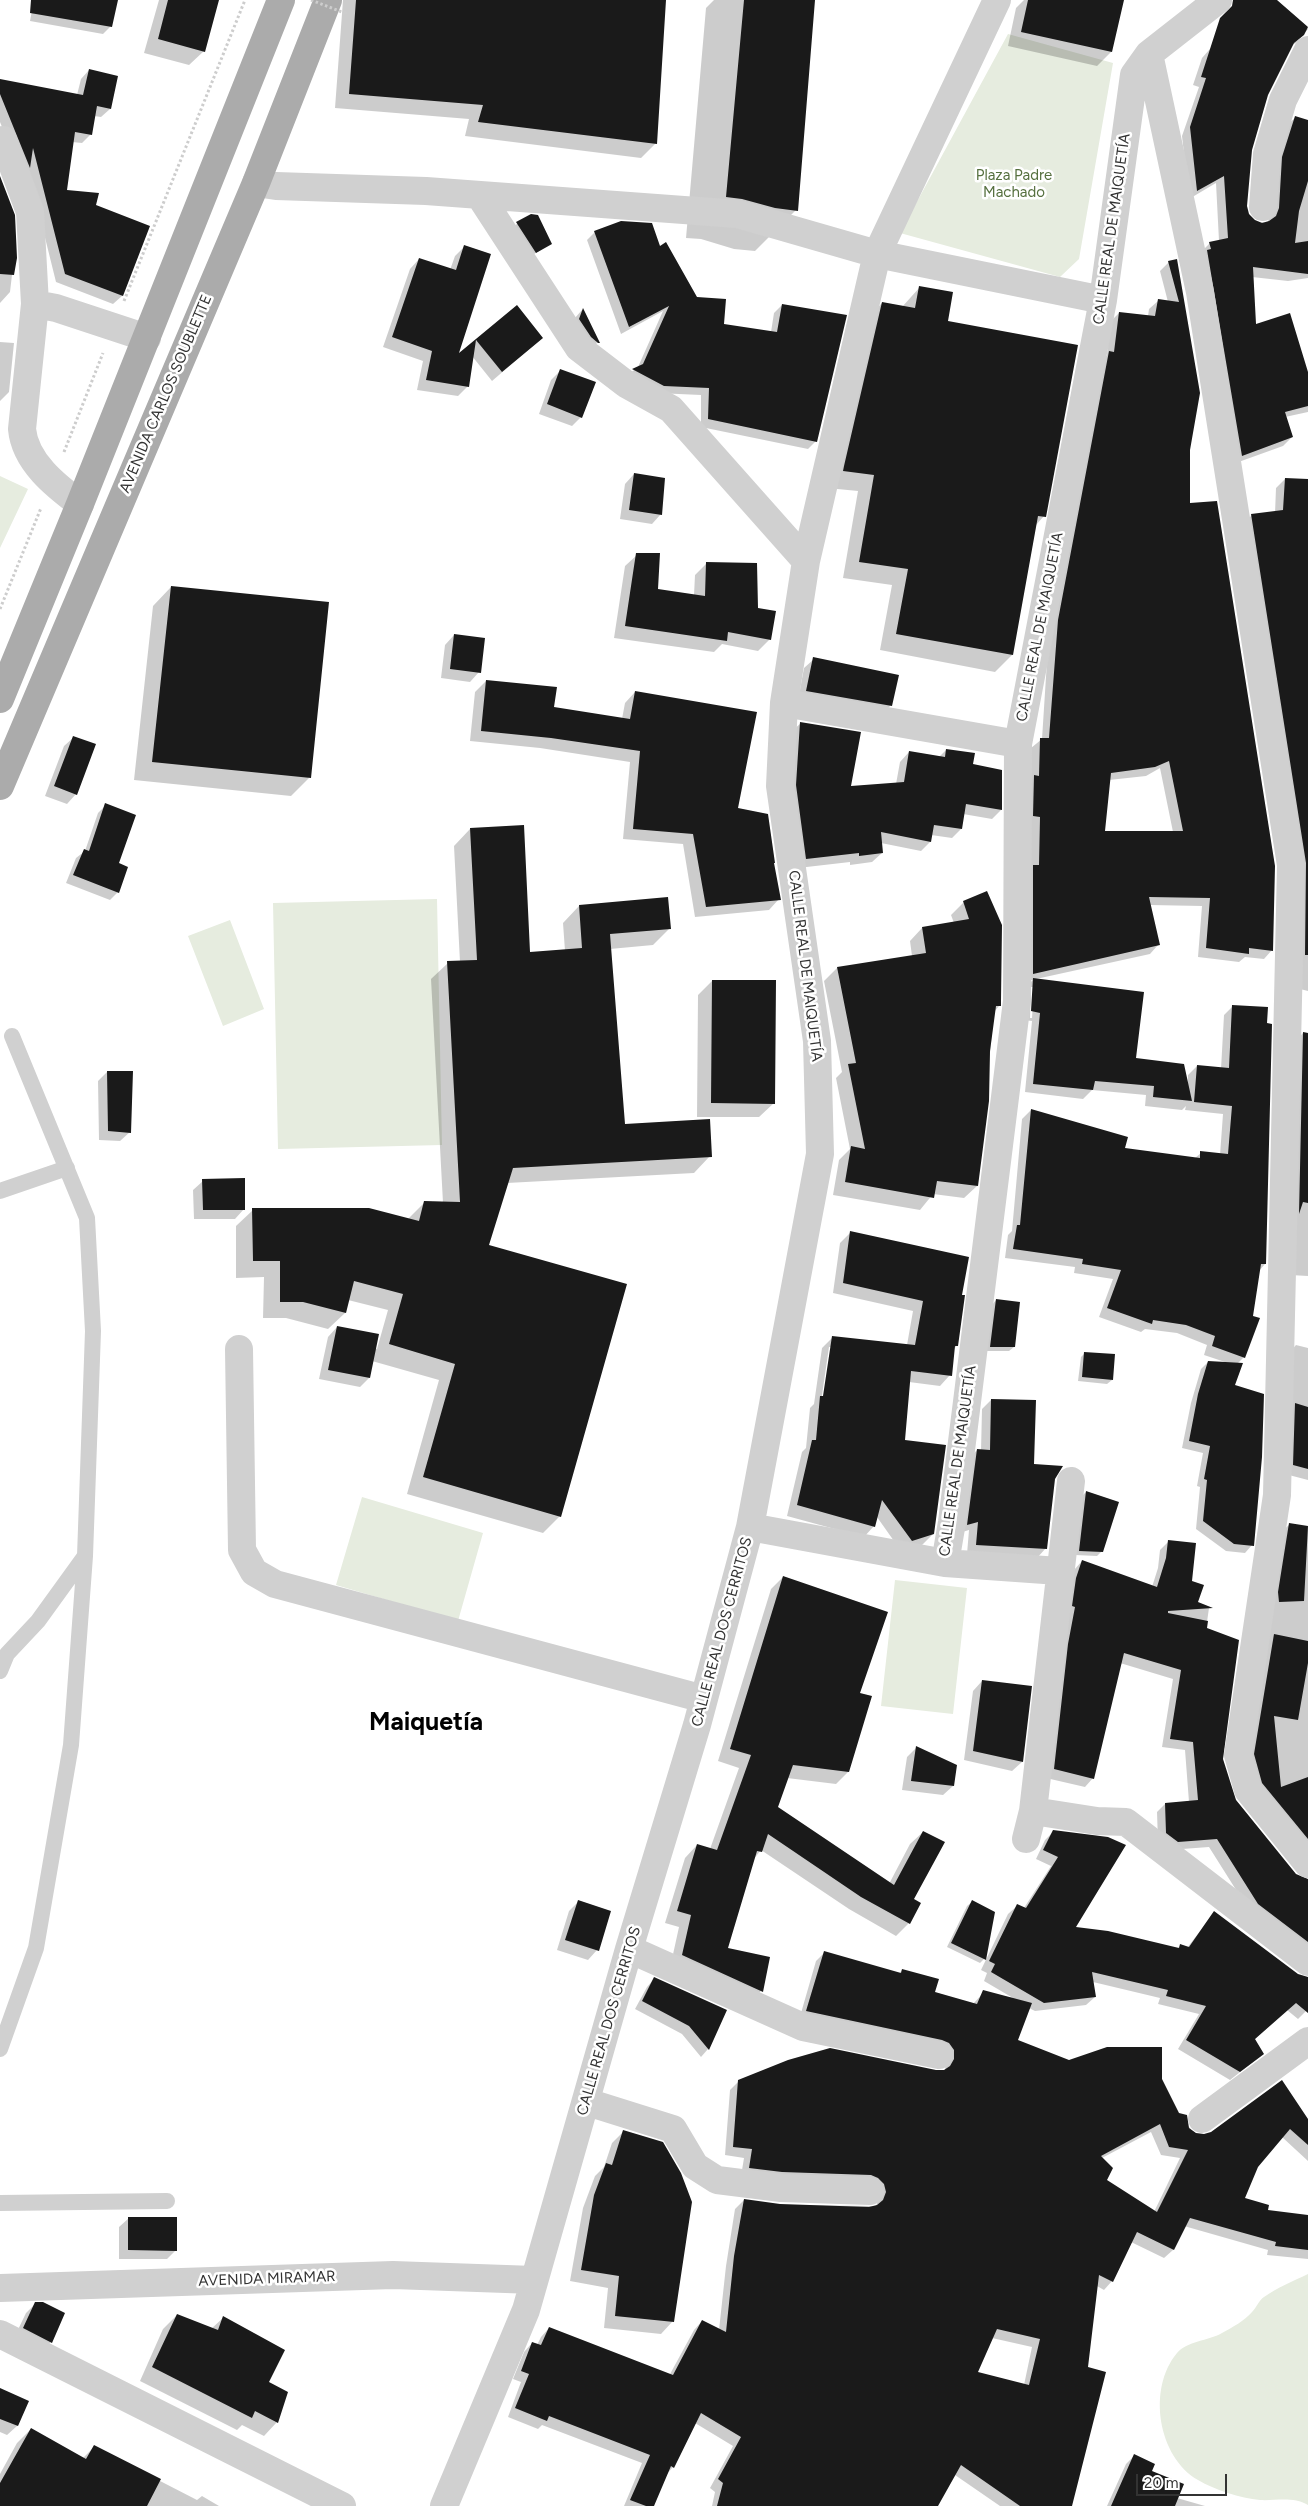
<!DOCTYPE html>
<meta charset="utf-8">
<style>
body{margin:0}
#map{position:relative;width:1308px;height:2506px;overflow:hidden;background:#fff;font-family:Figtree,sans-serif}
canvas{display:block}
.scale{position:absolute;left:1136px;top:2474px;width:91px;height:22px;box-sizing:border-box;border:2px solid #333;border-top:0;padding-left:6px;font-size:15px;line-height:18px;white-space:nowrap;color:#333;-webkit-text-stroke:4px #fff;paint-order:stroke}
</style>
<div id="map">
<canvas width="1308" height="2506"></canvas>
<div class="scale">20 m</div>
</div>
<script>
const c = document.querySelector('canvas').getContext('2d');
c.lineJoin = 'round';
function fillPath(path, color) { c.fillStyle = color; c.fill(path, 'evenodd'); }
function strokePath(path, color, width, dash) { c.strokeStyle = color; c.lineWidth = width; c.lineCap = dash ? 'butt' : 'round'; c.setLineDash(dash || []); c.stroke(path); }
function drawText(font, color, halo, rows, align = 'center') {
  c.font = font + ' Figtree,sans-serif'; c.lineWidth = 5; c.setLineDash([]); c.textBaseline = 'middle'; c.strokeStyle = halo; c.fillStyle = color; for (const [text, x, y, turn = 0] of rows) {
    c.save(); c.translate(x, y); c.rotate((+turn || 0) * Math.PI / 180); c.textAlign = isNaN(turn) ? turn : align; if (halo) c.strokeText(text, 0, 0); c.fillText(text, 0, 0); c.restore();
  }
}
const green = new Path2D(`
 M1008,34l105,29 -34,196 -19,18 -160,-44z
 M0,476l28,13 -28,59z
 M437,899l5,246 -164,4 -5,-246z
 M230,920l34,89 -41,17 -35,-90z
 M362,1497l121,36 -25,88 -122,-36z
 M895,1580l72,8 -14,126 -72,-8z
 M1308,2274v231c-15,-9 -33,-4 -48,-5 -20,-2 -45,-10 -62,-20 -40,-23 -51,-91 -21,-127 10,-12 31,-12 45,-20 11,-6 22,-12 30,-21 5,-5 7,-12 12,-15 13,-9 29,-16 44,-23z`);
const shadow = new Path2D(`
 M34,0h82l-5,26 -8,8 -73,-13z
 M159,0h58l-13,51 -15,14 -45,-12z
 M343,0h322l-9,143 -15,15 -176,-22 4,-17 -134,-11z
 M714,0h100l-18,210 -41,41 -21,-2 -33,-10 -15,-1 20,-230z
 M1024,0h98l-11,52 -14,14 -89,-20 8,-38z
 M1253,0h22l33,29 -12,14 -4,2 -24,48 -17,56 -5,57 2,9 6,6 14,2 6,-56 12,-41 9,-8 13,3v157l-20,3 -36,-4 3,49 53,51v35l-23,5 7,20 -9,9 -50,18 -32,-212 9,-9 9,-2 -3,-58 -27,16 -7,-63 17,-49 -6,-2 9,-27z
 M89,70l21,39 -9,8 -7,-1 -3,18 -9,9 -10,-1 -6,49 28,14 28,91 -9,8 -57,-22 -28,-113 -7,6 -21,-53v-42l77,15 4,-16z
 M0,180l15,69 -5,43 -10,11z
 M531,216l19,28 -19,12 -19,-29z
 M595,232l65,15 36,51 27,27 48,7 3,-19 8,-8 34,136 -8,8 -107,-22v-32l-45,-2 -31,-16 13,-10 25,-56 -42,23 -34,-94z
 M464,247l-7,110 60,-50 25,31 -50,43 -20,-25 -4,30 -10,10 -41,-6 6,-29 -40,-14 27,-78 9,-10 31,11 5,-14z
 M1176,260l23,133 -10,56v55l83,446 -8,9 -19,-2 -6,5 -41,-5 4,-51 -52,-1 8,40 -8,9 -114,25 99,80 53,23v-7l9,-9 24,3 3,-54 9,-9 32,258 -6,7 -15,86 -7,7 -4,22 19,159 -7,8 -19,-2 -30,-22 4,-42 -3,-1 6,-33 -21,-5 9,-45 10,-34 7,-7h17l-21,-7 3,-10 -30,-12 -32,-4 -4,3 -42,-15 14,-38 -39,-6 1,-6 -70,-9 3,-23 4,-4 10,-112 9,-9 92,39 72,9 6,-5 19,2 3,-41 -38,-4 1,-4 -4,4 -37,-4 1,-11 -54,-5 -9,9 -58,-7 7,-71 -9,-1 1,-32 9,-8 -8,1 6,-233 11,-9 7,-109 52,-269 6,-6 3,-33 9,-9 29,3 1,-7 9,-8 10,1 -8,-31 9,-9zM1160,768l13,64h-70l6,-52 37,-4zM1031,987h3l-2,31h-2z
 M920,287l26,35 98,194 -8,9 -24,130 -17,17 -115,-22 12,-65 -49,-7 15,-87 -31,-3 39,-168 16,-17 20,4z
 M582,310l15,33 -9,9 -14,-33z
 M0,342l14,1 -5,49 -9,9z
 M561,370l20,47 -9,9 -33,-12 12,-34z
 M634,474l27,40 -9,10 -32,-5 5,-35z
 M1285,479l23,2v510l-12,-3 -53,-464 9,-9 23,-2 1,-25z
 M637,555l20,35 37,5 1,-20 11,-11 51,45 13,30 -12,12 -36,-7 -8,8 -100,-14 11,-72z
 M171,587l138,191 -18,18 -157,-16 19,-174z
 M454,635l25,37 -9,10 -29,-4 4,-33z
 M814,659l77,46 -10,10 -83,-15 6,-32z
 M486,681l67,27 69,11 3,-16 10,-11 137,172 7,35 -10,11 -74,7 -12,-73 -60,-5 7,-77 -90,-14 -70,-7 5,-49z
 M801,723l49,65 46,-4 4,-22 9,-10 30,5 7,-7 25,15 30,45 -9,9 -29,-5 -2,15 -9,9 -21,-3 -1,7 -9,9 -40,-8 1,10 -10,9 -22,3v-3l-52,6 -11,-73 4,-63z
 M74,737l2,57 -9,10 -22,-8 19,-50z
 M106,805l12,59v28l-8,8 -44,-17 10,-25 9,-7 13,-38z
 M470,829l59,124 36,-2 -2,-28 16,-17 91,22 -17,17 -43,4 14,177 86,30 -16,17 -187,10 -19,63 72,270 -17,17 -136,-39 32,-114 -67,-19 -3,17 -9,9 -41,-8 9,-42 9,-10 40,22 11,-39 -40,-10 -3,13 -17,16 -42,-11h-23l1,-41 -28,1v-52l17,-16 155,9 16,-16h19l-12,-224 17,-16 12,-1 -6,-116z
 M964,902l35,104 -5,6 -17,174 -13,12 -31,-4 -13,16 -87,-15 6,-35 11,-11 -14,-71 6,-6 -18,-91 13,-13 75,-12 -2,-15 12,-13 32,-5 -3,-8z
 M712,981l62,122 -15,14h-62l1,-122z
 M1303,1033l5,2v241l-18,-1 5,-233z
 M107,1072l23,60 -10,9 -21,-1 -1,-59z
 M203,1181l41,28 -9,10h-41l-1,-29z
 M851,1232l110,64 -4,49 -3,4 -4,26 -10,11 -31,-4 -5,59 29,93 -11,11 -21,6 -24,-34 -3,9 -10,11 -77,-21 15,-64 4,-4 4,-40 4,-4 8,-56 11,-11 74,8 6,-34 -80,-18 7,-50zM829,1347h3l-8,56 -3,-1z
 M996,1300l18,47 -5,4h-23l6,-46z
 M1296,1345l12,3v132l-23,-6 3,-120z
 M1085,1353l27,27 -5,4 -29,-3 3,-24z
 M991,1400l41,65 22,14 -8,69 -9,10 -70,-4 2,-24 -10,3 9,-73 9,-10 4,1 1,-42z
 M1086,1492l16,59 -5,5 -22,-1 7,-59z
 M1289,1525l19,2v331l-62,-95 34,-230z
 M1169,1541l21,41 5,24 14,2 -3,21 15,124 11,42 63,80 13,5v77l-58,-45 -41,-65 -40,3 -11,-8 -1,-30 8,-8 24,-2 -4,-52 -23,-3 11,-68 -53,-16 -27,115 -8,9 -39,-9 28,-208 8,-9 70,26 6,-19 2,-18z
 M783,1577l76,117 -11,78 -12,12 -49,-6 -11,30 113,76 21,-40 13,-12 -10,68 7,4 -11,19 -13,13 -47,-27 -88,-59 -8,10 -27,89 35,42 -12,12 -79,-35 9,-41 -14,-4 20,-65 12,-13 13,4 29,-81 -21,-7 53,-172z
 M982,1681l40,81 -10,9 -48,-11 9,-69z
 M916,1748l39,18 -2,20 -10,9 -41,-5 5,-33z
 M1054,1831l20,97 103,21 3,-3 7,2 27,-35 84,62 10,4v30l-10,10 -11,-9 -33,30 9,14 -33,26 -52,-31 21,-35 -41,-10 2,-6 -67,-16 2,15 -9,8 -51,6 -6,-3 -12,33 52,20 92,18 17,35 17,20 8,2 105,-14v39l-26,-24 -25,30 -13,32 22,12 42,5v43l-41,-4 1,-5 -84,-24 -11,24 -9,8 -33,-16 -19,39 -8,9 -7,-4 -26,220h-71l-45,-31 -18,31h-225l3,-14 -5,-4 23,-42 -38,-23 -22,44 -7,8 -14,31h-28l18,-43 -100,-38 -4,4 -30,-12 13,-35 -8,-3 11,-27 8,-9 5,2 4,-8 8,-9 120,48 25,-46 8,-9 17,9 7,-64 9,-57 9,-9 36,5 96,1 2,-5 -137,-25 3,-18 -19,-3 5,-65 9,-9 206,-10 1,-13 -147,-38 17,-59 9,-9 74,22 3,-4 32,22 39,12 11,-12 29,6 -29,-17 3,-8 -6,-3 27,-56 9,-8 7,2 27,-42 -15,-7 9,-19zM1151,2132l10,23 19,3 -26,54 -49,-32 -3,-22zM992,2338l40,9 -8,38 -48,-12z
 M578,1902l19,48 -9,10 -31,-10 12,-39z
 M972,1902l12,57 -4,4 -33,-16 20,-41z
 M654,1979l71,32 -17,38 -7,8 -19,-23 -47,-25 12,-22z
 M624,2131l53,149 -5,42 -11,12 -57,-6 4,-40 -38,-7 13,-73 12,-32 9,-9 8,-24z
 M129,2218l47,32 -9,9h-48v-32z
 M35,2304l16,38 -9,9 -28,-13 12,-25z
 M177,2315l34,14 13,-12 44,66 18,10 -9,29 -13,14 -22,-11 -5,5 -97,-49 23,-52z
 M0,2389l27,13 -10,24 -10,9 -7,-3z
 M31,2429l52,29 11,-11 103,53 5,-4 17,10h-219v-32l17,-31z
 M1134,2456l43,42 28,8h-98l19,-42z`);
const building = new Path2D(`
 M31,0h87l-6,27 -82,-14z
 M168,0h51l-14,52 -47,-13z
 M356,0h310l-9,144 -179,-22 5,-17 -134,-11z
 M744,0h71l-17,211 -23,-3 -33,-9 -16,-2z
 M1028,0h96l-12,52 -91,-20z
 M1233,0h44l31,27 -4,8 -10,8 -26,52 -16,55 -5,56 2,8 6,6 7,3 7,-2 7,-5 3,-8 3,-51 13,-41 13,4v61l-9,30 -4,32 13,-2v33l-55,-7 3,57 34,-11 18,59v34l-23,6 8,25 -51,19 -35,-206 4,-1 -2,-7 19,-4 -4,-62 -27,15 -7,-64 16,-49 -5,-1 19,-59 12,-12z
 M89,69l29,7 -7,33 -14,-3 -5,29 -17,-3 -8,58 32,3 -3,12 54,21 -27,70 -58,-22 -32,-126 -3,20 -30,-74v-15l83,16z
 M0,176l15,39 2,43 -3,17 -14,-1z
 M531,214l7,1 14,29 -16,9 -20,-31z
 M621,221l31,2 8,23 6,-4 31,55 29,2 -2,25 53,8 5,-28 65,11 -30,127 -109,-23 1,-31 -45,-2 -32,-17 11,-5 26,-58 -40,21 -35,-96z
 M464,245l27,9 -32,99 58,-48 26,33 -41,34 -26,-32 -7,47 -43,-7 6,-29 -40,-14 27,-79 37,12z
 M1177,259l23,134 -10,57v53l27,-2 58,365 -2,85 -24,-3v6l-43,-6 4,-50 -61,-1 11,48 -127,29v-109h6l1,-48 -7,-1 1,-41 5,1 1,-38h9l9,-118 51,-269 5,1 5,-40 36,4 3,-17 21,3 -11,-41zM1169,761l14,70h-78l6,-58 44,-6z
 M919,286l34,6 -5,29 130,24 -32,172 -8,-1 -25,139 -117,-21 12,-65 -49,-7 15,-87 -31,-4 1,-5 38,-164 33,6z
 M583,308l17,35h-2l-7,-6 -12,-18z
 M560,369l36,13 -14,36 -35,-14z
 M634,473l31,5 -3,37 -33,-5z
 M1285,478l23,1v476h-3l1,-92 -55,-349 32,-4z
 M636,553h24l-2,36 47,7 1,-34 51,1 1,45 18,3 -5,29 -43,-8 -1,9 -102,-15z
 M171,586l158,16 -18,176 -159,-16z
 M454,634l31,4 -4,35 -31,-4z
 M813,657l86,18 -7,31 -86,-15z
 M486,680l71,7 -3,20 76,12 5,-28 122,21 -19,96 30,6 7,49h-1l7,37 -75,7 -13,-73 -60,-5 7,-78 -89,-13 -70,-7z
 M800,722l61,10 -10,54 53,-4 5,-31 36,6 1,-8 29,4 -2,11 29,6v40l-36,-6 -4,25 -28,-4 -3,17 -50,-10 2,21 -24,3v-3l-53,6 -10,-74z
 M73,736l23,8 -19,51 -23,-9z
 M105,803l31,12 -17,48 9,4 -9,26 -46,-18 11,-26 5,2z
 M524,825l6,127 52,-4 -3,-43 89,-8 3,32 -61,5 15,190 85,-5 2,38 -199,11 -24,77 138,39 -66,233 -138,-40 32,-113 -66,-20 14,-50 -49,-13 -8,32 -43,-11h-23v-41h-27l-1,-53h117l50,13 5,-20 36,1 -13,-241 30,-1 -7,-132z
 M987,891l15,34 -1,75v6h-5l-6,45 -1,50 -11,85 -41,-5 -3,17 -89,-16 6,-36 14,3 -17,-85 8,-1 -19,-96 89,-14 -4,-26 47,-8 -6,-18z
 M1033,978l111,14 -8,66 48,6 8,37 -39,-4 1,-11 -59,-5 -2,9 -60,-6 7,-71 -9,-2z
 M712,980h64l-1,124 -64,-1z
 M1232,1005l36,2 -1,16 5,1 -6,240h-5l-8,52 7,2 -15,40 -33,-12 3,-10 -29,-11 -33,-5 -1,4 -45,-16 14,-38 -39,-6 1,-5 -70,-10 4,-24h3l11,-116 97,28 -3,11 75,10v-7l28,3 4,-48 -38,-4 3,-37 32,3z
 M1303,1032l5,1v170l-5,-1 -4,12z
 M107,1071h26l-2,62 -23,-2z
 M245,1178v32h-42l-1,-31z
 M850,1231l119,26 -7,38h3l-7,51h-3l-3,30 -41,-5 -6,69 41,5 -12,89 -22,7 -30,-41 -7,27 -78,-22 15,-65h4l4,-44h3l9,-60 83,9 8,-44 -80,-18z
 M996,1299l24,3 -5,45h-25z
 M337,1326l42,8 -9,44 -42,-8z
 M1084,1352l31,2 -2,26 -31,-3z
 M1208,1361l35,2 -8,22 29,9 -2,63 -8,89 -20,-2 -31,-23 4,-41 -3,-1 6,-33 -21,-5 9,-47z
 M991,1399l45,1 -2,64 29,2 -8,13 -8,70 -71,-4 2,-23 -11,3 10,-76 13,1z
 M1295,1403l13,4v62l-15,-4z
 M1086,1491l33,11 -16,50 -24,-1z
 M1289,1523l19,3 -4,75 -25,1 -1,-10z
 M1168,1540l28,3 -4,38 12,4 -6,17 15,6 -45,3v2l40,8 -1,7 32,12 -16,119 13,41 60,74 12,5v63l-50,-38 -41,-65 -39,3 -12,-9 -1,-30 33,-3 -5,-58 -23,-3 11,-69 -57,-17 -30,126 -40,-10 14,-125 7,-37 -3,-1 4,-28 6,-18 75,27 9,-29z
 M783,1576l105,36 -28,81 12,3 -23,76 -56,-7 -15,42 116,78 29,-54 22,11 -31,57 7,4 -11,21 -49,-27 -93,-63 -6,18 -5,-1 -29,97 42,9 -7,35 -81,-37 9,-40 -14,-4 20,-67 20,6 34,-95 -21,-6z
 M1274,1634l34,7v22l-10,57 -24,-4 7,71 27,-10v62l-46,-56 -8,-29z
 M982,1680l50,6 -9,76 -50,-11z
 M916,1746l41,19 -3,21 -43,-5z
 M1053,1830l55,7 18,8 -50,82 32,4 71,17 1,-4 9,3 25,-36 84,63 10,3v36l-12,-10 -41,36 9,15 -24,18 -54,-32 20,-34 -40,-10 2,-6 -76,-18 4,25 -52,6 -53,-31 4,-8 -6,-3 28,-57 9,4 32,-51 -15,-7z
 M578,1900l33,11 -12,40 -34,-11z
 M972,1900l23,12 -9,48 -35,-17z
 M824,1951l77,22 1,-4 37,10 -4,13 42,12 6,-14 49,13 -14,37 51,20 38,-13h55v32l17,34 8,2 2,13 7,5 8,1 7,-2 71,-52 26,39v26l-18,-16 -32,38 -13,31 24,7 -1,5 40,5v35l-33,-4 1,-4 -86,-24 -16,32 -37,-18 -24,50 -14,-7 -11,92 18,5 -34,134h-52l-59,-41 -23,41h-221l6,-23 -5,-4 23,-42 -40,-24 -27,55 -3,-2 -17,40h-8l-16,-6 20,-45 -101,-39 -2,5 -32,-13 14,-34 -8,-3 11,-29 9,3 8,-18 124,48 29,-55 24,12 8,-76 10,-57 36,5 89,3 8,-2 6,-5 3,-8 -2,-8 -6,-6 -7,-3 -89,-3 -33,-4 3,-19 -19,-2 5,-67 50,-20 42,-12 106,22h8l6,-4 4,-7v-9l-5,-7 -7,-3 -136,-29zM1160,2124l9,23 19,3 -31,62 -50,-32 6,-12 -12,-12zM997,2329l43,10 -11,46 -51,-13z
 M654,1977l73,33 -18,40 -20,-24 -47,-25z
 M623,2130l40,12 18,31 11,29 -18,120 -59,-6 4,-40 -38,-6 13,-75 12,-32 6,2z
 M128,2217h49v34l-49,-1z
 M35,2302h8l22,11 -13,30 -29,-15z
 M177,2314l41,16 5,-14 62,34 -16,32 19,10 -10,31 -23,-12 -3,7 -100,-51z
 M0,2388l29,13 -11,25 -18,-7z
 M31,2428l55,31 8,-14 67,34 -14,27h-147v-23z
 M1134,2454l21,10 -3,7 32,13 -9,22h-64z`);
const path = new Path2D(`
 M124,301l121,-301
 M64,452l39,-99
 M0,609l41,-101`);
const lane = new Path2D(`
 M0,1191l67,-23
 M0,1671l7,-17 31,-33 47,-65
 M0,2049l36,-101 35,-203 14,-189 8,-225 -6,-113 -75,-182
 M0,2203l167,-2`);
const street = new Path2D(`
 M1149,54l51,238 91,573 -14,630 -39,260 10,35 60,74
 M3,140l27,72 5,92 -13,125c3,33 34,57 58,75
 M256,183l20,3 150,5 312,23 139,40 226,46
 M480,196l99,152 47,36 45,25 135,152
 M1263,207l4,-53 16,-54 25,-50
 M35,304l21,4 91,30
 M784,703l234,41
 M239,1349l3,201 12,22 21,12 429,115
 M750,1527l195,36 7,-41 65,-521 1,-257 85,-444 31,-225 15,-21 69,-54
 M945,1563l114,8
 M1033,1811l64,10 29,1 182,140
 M1026,1839l7,-28 38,-330
 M629,1949l174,78 136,28
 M587,2102l86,27 22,37 22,14 64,8 89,3
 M1202,2119l106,-78
 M0,2288l393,-13 141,5
 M0,2334l342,172
 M444,2506l82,-196 103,-361 68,-224 53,-198 70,-373 -3,-113 -37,-255 4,-83 22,-142 71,-307 120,-254`);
const primary = new Path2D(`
 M0,699l80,-195 201,-504
 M0,786l256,-603 72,-183`);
const pathBridge = new Path2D(`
 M311,0l36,14`);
const parkNames = [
 ["Plaza Padre",1014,176],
 ["Machado",1014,193]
];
const streetNames = [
 ["CALLE REAL DE MAIQUETÍA",1112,229,-82],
 ["AVENIDA CARLOS SOUBLETTE",166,394,-67],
 ["CALLE REAL DE MAIQUETÍA",1040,627,-79],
 ["CALLE REAL DE MAIQUETÍA",805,966,83],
 ["CALLE REAL DE MAIQUETÍA",958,1461,-82],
 ["CALLE REAL DOS CERRITOS",722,1632,-75],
 ["CALLE REAL DOS CERRITOS",609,2021,-74],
 ["AVENIDA MIRAMAR",267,2279,-2]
];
const townNames = [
 ["Maiquetía",426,1723]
];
fillPath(green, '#e6ecdf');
fillPath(shadow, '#0003');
fillPath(building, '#1a1a1a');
strokePath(path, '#cdcdcd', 3, [2.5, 2.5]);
strokePath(lane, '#d0d0d0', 16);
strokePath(street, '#d0d0d0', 28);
strokePath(primary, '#ababab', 28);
strokePath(pathBridge, '#cdcdcd', 3, [2.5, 2.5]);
drawText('15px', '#56703f', '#fff', parkNames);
drawText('15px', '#333', '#fff', streetNames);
drawText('bold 25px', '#000', '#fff', townNames);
</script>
